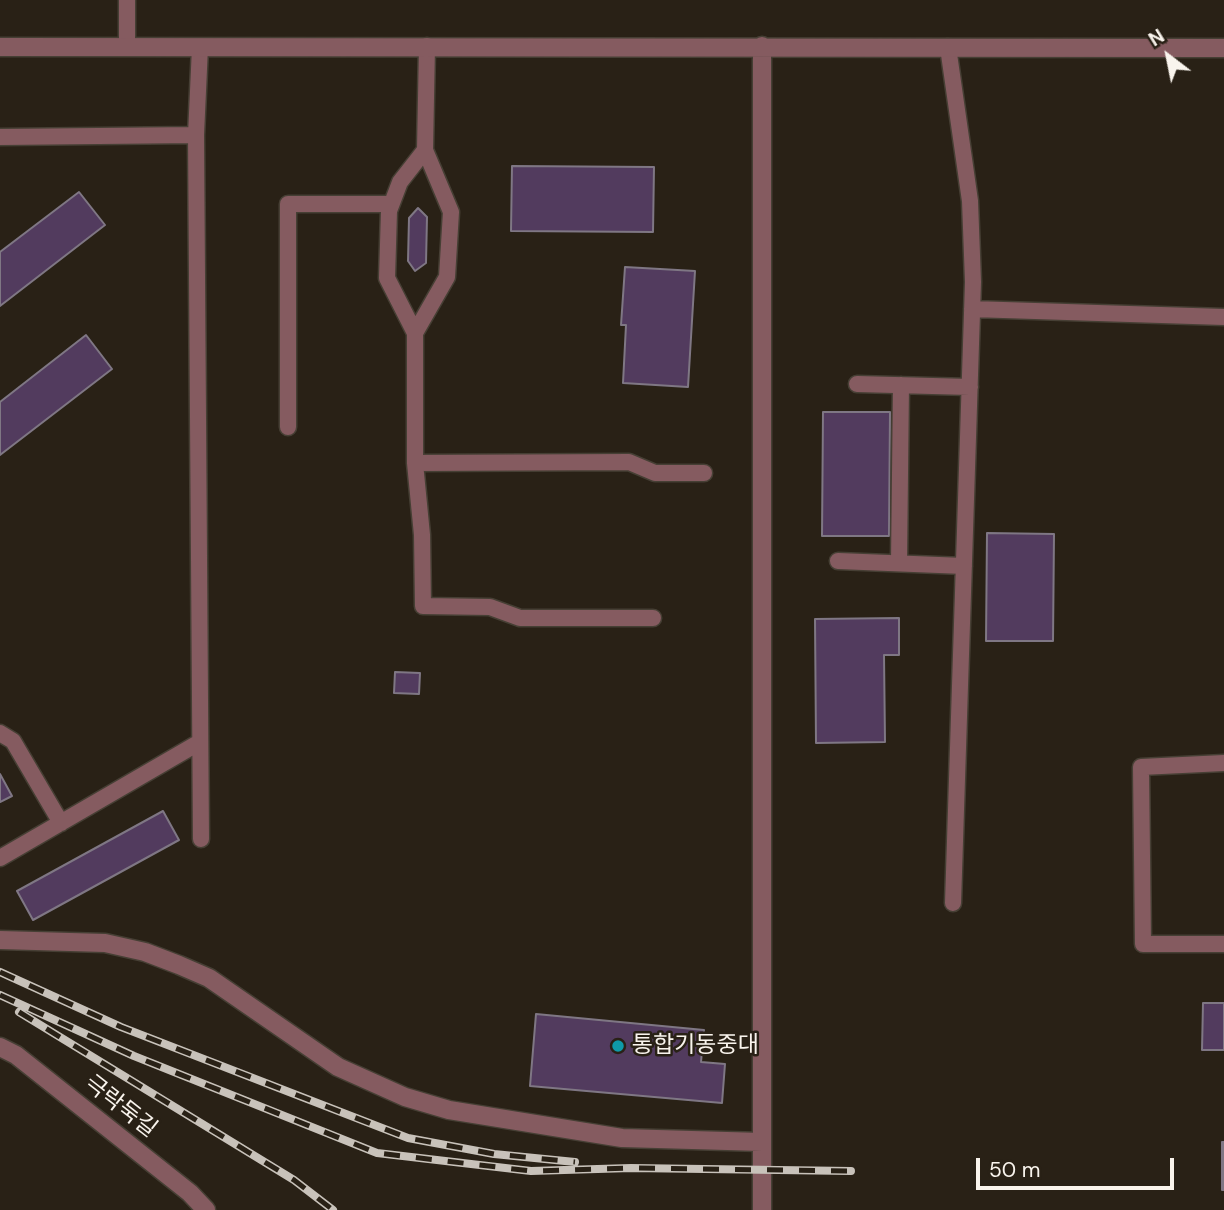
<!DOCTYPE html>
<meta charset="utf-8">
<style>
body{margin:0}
#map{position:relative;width:1224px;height:1210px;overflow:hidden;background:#292116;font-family:"DM Sans",sans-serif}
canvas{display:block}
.north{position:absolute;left:1133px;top:21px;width:70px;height:70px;-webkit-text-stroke:5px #292116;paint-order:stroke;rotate:328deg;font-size:19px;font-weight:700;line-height:28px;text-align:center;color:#f9f4ed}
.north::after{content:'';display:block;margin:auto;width:24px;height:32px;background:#f9f4ed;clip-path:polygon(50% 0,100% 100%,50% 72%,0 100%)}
.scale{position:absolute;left:976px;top:1158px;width:198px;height:32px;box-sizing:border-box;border:4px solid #f9f4ed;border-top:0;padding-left:9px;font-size:21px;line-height:24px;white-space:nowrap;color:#f9f4ed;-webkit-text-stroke:5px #292116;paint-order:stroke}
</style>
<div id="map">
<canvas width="1224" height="1210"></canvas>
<div class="north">N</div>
<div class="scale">50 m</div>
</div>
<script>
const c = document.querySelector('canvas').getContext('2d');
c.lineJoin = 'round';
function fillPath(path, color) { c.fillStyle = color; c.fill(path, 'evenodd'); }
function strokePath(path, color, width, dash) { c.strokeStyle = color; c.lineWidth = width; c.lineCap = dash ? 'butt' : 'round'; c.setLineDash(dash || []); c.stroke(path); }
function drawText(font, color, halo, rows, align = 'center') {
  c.font = font + ' "DM Sans","Noto Sans KR",sans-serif'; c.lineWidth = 5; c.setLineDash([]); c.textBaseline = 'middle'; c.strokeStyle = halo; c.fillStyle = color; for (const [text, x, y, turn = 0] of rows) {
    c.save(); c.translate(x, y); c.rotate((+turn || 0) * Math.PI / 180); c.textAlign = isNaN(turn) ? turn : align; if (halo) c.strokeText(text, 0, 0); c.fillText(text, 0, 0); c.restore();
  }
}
const building = new Path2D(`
 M512,166l142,1 -1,65 -142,-1z
 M79,192l26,33 -105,81v-54z
 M418,208l9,9 -1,46 -11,8 -7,-10 1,-43z
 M625,267l70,4 -7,116 -65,-4 3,-58h-5z
 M86,335l26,34 -112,86v-53z
 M823,412h67l-1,124h-67z
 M987,533l67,1 -1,107h-67z
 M899,618v37h-15l1,87 -69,1 -1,-124z
 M395,672l25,1 -1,21 -25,-1z
 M0,774l12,22 -12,6z
 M163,811l16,29 -146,80 -16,-29z
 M1203,1003h21v47h-22z
 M536,1014l168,16 -3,32 24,2 -3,39 -192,-17z
 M1222,1142h2v48h-2z`);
const service = new Path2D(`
 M127,47v-47
 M200,47l-4,88 5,704
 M948,47l22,154 3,81 -20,621
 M0,137l196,-2
 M425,150l-25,32 -11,29 -2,67 28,55 32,-56 4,-65 -26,-62 2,-104
 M972,309l252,8
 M415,333v130l7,72 1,71 67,1 30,11h133
 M857,384l113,3
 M288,427v-223h103
 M415,463l214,-1 26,11h49
 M838,561l126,5
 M899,563l2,-178
 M0,733l13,8 48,82
 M1224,763l-83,4 2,177h81
 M0,858l200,-116`);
const minor = new Path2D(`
 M0,47l1224,1
 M0,940l105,3 40,9 34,13 30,13 129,89 67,30 44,13 173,28 140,4
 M762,1210v-1164`);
const tertiary = new Path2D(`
 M0,1047l16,8 174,138 16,17`);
const rail = new Path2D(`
 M0,972l121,55 287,111 86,16 81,8
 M0,995l134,61 243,97 154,18 100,-3 220,3
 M19,1012l275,168 39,30`);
const markers = [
 [618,1046,7,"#0f9aa8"]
];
const poiNames = [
 ["통합기동중대",632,1046]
];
const streetNames = [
 ["극락둑길",120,1107,38]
];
fillPath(building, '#523b5e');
strokePath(building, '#7f7784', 2);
strokePath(service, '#463f34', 19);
strokePath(minor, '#463f34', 21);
strokePath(tertiary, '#463f34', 21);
strokePath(service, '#855b60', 16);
strokePath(minor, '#855b60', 18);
strokePath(tertiary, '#855b60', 18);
strokePath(rail, '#c8c2ba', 8);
strokePath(rail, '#292116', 5, [16]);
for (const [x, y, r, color] of markers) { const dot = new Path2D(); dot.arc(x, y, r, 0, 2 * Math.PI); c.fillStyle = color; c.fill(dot); strokePath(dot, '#292116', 2.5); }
drawText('23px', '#f9f4ed', '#292116', poiNames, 'left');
drawText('23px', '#f9f4ed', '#292116', streetNames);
</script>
